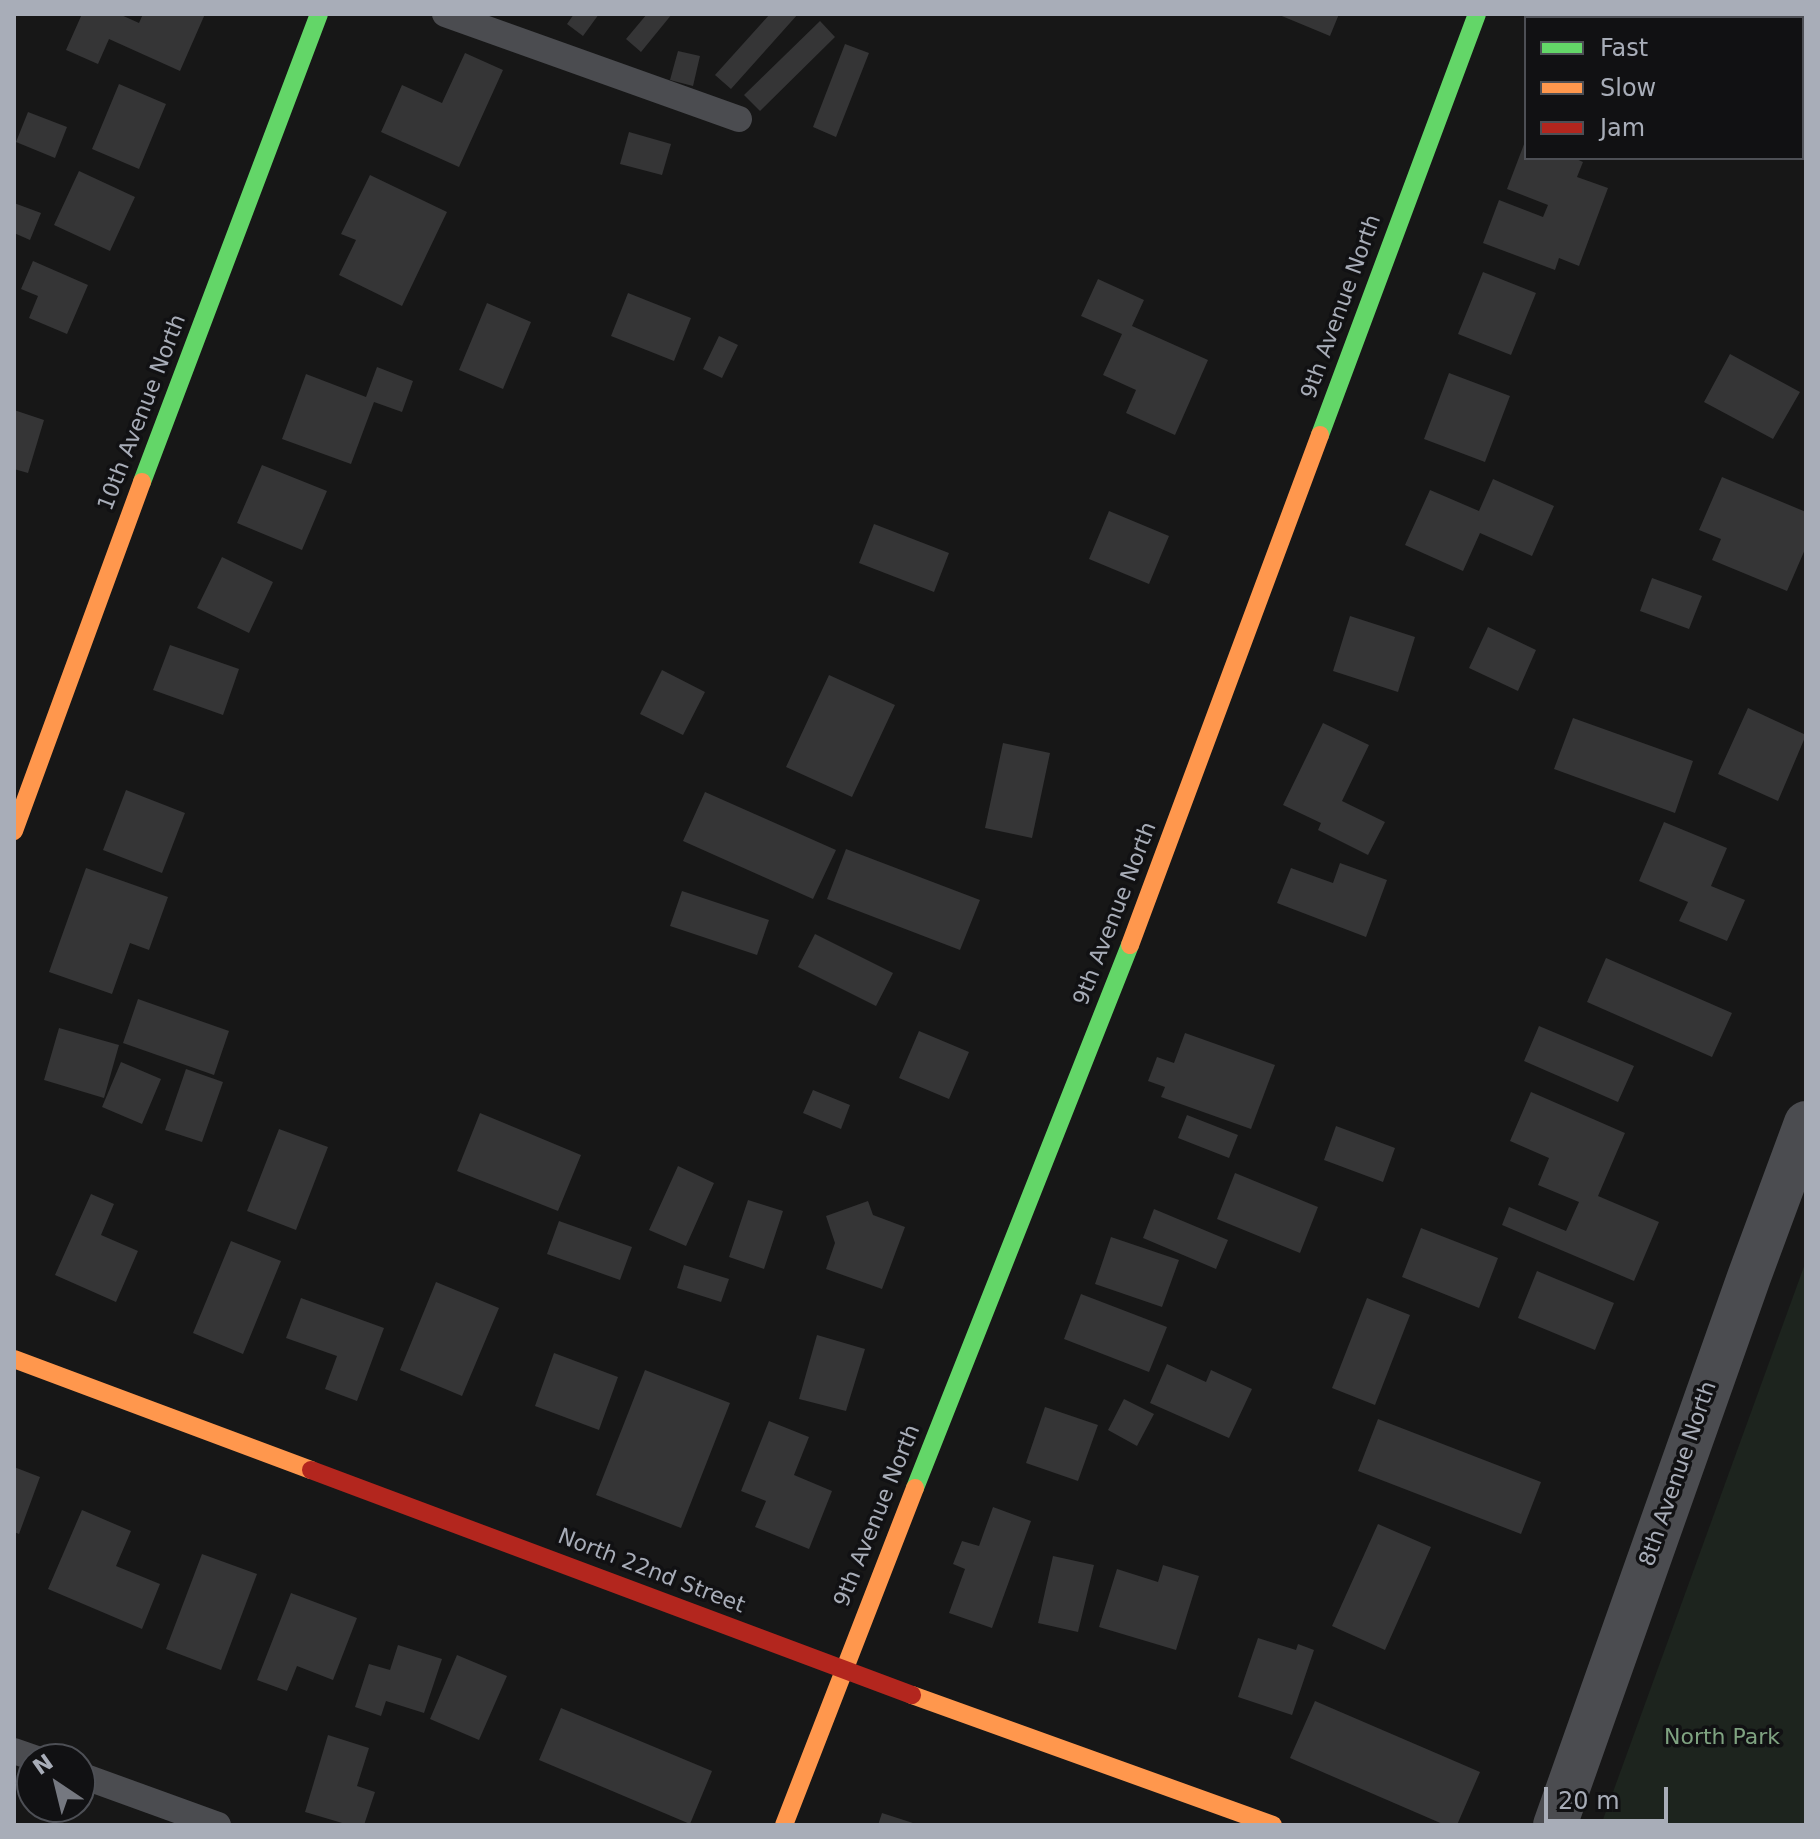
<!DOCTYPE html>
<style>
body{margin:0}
#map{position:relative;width:1820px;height:1839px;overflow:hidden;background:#171717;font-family:"DejaVu Sans",sans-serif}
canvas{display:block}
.frame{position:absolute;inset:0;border:16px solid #a8adb8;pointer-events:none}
.legend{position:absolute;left:1524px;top:16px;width:280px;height:144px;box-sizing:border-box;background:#111113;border:2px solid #4d4f55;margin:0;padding:10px 14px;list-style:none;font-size:24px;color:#a8adb8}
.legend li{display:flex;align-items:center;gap:16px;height:40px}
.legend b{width:40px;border:2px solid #4d4f55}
.north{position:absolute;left:16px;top:1743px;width:80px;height:80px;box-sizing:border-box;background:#111113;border:2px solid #4d4f55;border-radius:50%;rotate:325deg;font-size:22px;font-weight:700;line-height:32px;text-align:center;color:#a8adb8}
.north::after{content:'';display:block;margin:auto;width:28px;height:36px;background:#757880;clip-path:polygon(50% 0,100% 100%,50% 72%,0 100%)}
.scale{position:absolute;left:1544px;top:1787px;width:124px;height:36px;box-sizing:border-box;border:4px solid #a8adb8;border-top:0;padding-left:10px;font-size:24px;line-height:28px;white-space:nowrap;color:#a8adb8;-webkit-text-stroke:6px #111113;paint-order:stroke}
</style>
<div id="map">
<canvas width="1820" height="1839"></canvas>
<div class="frame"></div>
<ul class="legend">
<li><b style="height:10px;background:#63d668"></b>Fast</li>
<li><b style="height:10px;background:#ff974d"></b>Slow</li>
<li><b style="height:10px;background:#b3261e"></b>Jam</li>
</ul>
<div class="north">N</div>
<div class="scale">20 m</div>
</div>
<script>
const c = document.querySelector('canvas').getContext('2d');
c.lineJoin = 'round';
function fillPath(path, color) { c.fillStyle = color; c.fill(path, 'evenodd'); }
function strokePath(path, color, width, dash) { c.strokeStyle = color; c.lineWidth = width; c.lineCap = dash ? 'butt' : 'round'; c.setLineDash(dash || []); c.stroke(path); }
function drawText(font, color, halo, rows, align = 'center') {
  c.font = font + ' "DejaVu Sans",sans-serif'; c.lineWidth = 7; c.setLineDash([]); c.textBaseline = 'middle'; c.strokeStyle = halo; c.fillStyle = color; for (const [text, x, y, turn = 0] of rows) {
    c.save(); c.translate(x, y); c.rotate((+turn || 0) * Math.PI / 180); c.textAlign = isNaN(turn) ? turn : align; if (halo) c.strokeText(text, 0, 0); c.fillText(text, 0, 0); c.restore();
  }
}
const green = new Path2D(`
 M1806,1261v564h-205z`);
const building = new Path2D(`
 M82,14h37l20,9 4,-9h62l-25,57 -71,-32 -11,25 -32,-14z
 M574,14h25l-16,22 -16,-12z
 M647,14h25l-31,38 -15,-13z
 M770,14h28l-67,75 -16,-14z
 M1277,14h62l-9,22z
 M820,21l15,16 -75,74 -16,-16z
 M845,44l24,9 -33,84 -23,-10z
 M678,51l22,5 -7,30 -23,-6z
 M465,53l38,17 -44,97 -78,-35 21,-47 40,18z
 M119,84l47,20 -27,65 -47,-20z
 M28,112l39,15 -12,31 -39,-16z
 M629,132l42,12 -9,31 -42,-11z
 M1526,139v19h48l9,4 -6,15 31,11 -29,78 -20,-8 -4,12 -72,-27 16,-43 44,17 5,-12 -41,-16z
 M79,171l56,26 -25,54 -56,-26z
 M370,175l77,37 -45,94 -63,-31 17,-35 -15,-6z
 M14,203l27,10 -11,27 -16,-7z
 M33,261l55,24 -21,49 -38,-16 9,-22 -17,-7z
 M1483,272l53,21 -25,62 -53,-21z
 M1098,279l46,21 -12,26 76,34 -33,75 -49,-22 10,-23 -33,-15 19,-41 -41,-18z
 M628,293l63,25 -17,43 -63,-25z
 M487,303l44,19 -28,67 -44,-19z
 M719,336l19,9 -16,33 -19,-9z
 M1730,354l70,38 -27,47 -69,-37z
 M377,367l36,14 -11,31 -28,-10 -23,62 -69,-25 24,-65 60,23z
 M1449,373l61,23 -25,66 -61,-23z
 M14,410l30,10 -16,53 -14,-4z
 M262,465l65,26 -25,59 -65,-27z
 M1722,477l84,35v35l-19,44 -75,-31 9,-21 -22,-9z
 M1493,479l61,27 -22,50 -52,-23 -17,38 -58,-26 25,-55 49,21z
 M1109,511l60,25 -20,48 -60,-25z
 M874,524l75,29 -15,39 -75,-29z
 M222,557l51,25 -24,51 -52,-25z
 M1652,578l50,18 -13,33 -49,-18z
 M1350,616l65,21 -17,55 -65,-21z
 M1488,627l48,23 -18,41 -49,-23z
 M170,645l69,24 -16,46 -70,-25z
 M662,670l43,22 -22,43 -43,-21z
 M829,675l66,30 -43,92 -66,-30z
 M1748,708l58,27 -28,66 -60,-27z
 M1573,718l120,43 -18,52 -121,-44z
 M1323,723l46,22 -27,56 43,21 -17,33 -50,-25 3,-7 -38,-18z
 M1003,743l47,10 -18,85 -47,-10z
 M126,790l59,23 -23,60 -59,-23z
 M705,792l131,58 -23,49 -130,-58z
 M1664,822l63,26 -16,38 34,14 -18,41 -48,-20 9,-19 -49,-21z
 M846,849l134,51 -20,50 -133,-51z
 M1340,863l47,17 -21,57 -89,-34 14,-35 42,15z
 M86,868l82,29 -19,53 -19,-7 -18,51 -63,-22z
 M682,891l87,29 -12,35 -87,-29z
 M815,934l78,39 -17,33 -78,-39z
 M1606,958l126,55 -20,44 -125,-55z
 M138,999l91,32 -15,44 -91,-32z
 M1539,1026l95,40 -16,36 -94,-41z
 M59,1028l60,17 -15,53 -60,-18z
 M919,1031l50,21 -20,47 -50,-21z
 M1185,1033l90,32 -24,64 -90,-32 4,-10 -17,-6 9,-24 17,6z
 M121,1062l40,17 -19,45 -40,-17z
 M186,1069l37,13 -21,60 -37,-12z
 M813,1090l37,15 -9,24 -38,-16z
 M1531,1092l94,41 -27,63 61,26 -25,59 -132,-56 7,-18 57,24 13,-29 -41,-17 11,-27 -39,-17z
 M480,1113l101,42 -23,56 -101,-40z
 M1187,1115l51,20 -9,23 -51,-20z
 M1336,1126l59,22 -12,34 -59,-22z
 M279,1129l49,18 -32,83 -49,-19z
 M678,1166l36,17 -28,63 -37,-16z
 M1235,1173l83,34 -18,46 -83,-34z
 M91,1194l23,10 -13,31 37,16 -22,51 -61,-27z
 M748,1200l35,11 -19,58 -35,-12z
 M868,1201l5,14 32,12 -23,62 -56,-20 9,-26 -9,-27z
 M1154,1209l74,31 -12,29 -73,-31z
 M559,1221l73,26 -12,33 -73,-26z
 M1421,1228l77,30 -19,50 -77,-31z
 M1111,1237l68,23 -17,47 -67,-23z
 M231,1241l50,20 -38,93 -50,-21z
 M684,1265l45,14 -8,23 -44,-14z
 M1537,1271l77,32 -19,47 -77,-32z
 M436,1282l63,26 -37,88 -62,-26z
 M1081,1294l86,33 -18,45 -85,-33z
 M301,1298l83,30 -27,73 -32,-12 12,-33 -51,-18z
 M1367,1298l43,17 -35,90 -43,-17z
 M817,1335l48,14 -19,62 -47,-12z
 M554,1353l64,24 -19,53 -64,-24z
 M1167,1364l39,18 5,-12 41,19 -23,49 -79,-35z
 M645,1370l85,33 -49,125 -85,-33z
 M1124,1399l30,15 -17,32 -29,-16z
 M1045,1407l53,18 -20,56 -52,-18z
 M1378,1419l163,63 -20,52 -163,-63z
 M769,1421l40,16 -15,38 38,16 -23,58 -54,-22 11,-26 -25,-10z
 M14,1467l26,10 -21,57 -5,-2z
 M993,1507l38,14 -39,107 -43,-15 16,-44 -12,-5 9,-23 17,5z
 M82,1510l49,21 -15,35 44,18 -18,45 -94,-40z
 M1378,1524l53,23 -46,103 -53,-24z
 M202,1554l55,20 -36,96 -55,-21z
 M1053,1556l41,9 -16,67 -40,-9z
 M1163,1565l36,11 -23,74 -77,-23 18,-58 41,13z
 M291,1593l66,25 -24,62 -36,-14 -10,25 -30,-11z
 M1258,1638l38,12 2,-6 16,6 -22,65 -54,-18z
 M398,1645l44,14 -18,54 -38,-12 -5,15 -26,-9 14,-43 21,6z
 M457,1655l50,21 -28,64 -49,-21z
 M1315,1701l165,71 -23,53h-12l-155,-67z
 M561,1708l151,63 -22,53 -151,-64z
 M328,1735l41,13 -12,38 18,6 -11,33h-15l-44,-13z
 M882,1813l34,11v1h-38z`);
const lane = new Path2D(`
 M445,14l294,105
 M14,1751l23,8
 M80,1775l138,50`);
const street = new Path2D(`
 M1555,1825l194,-548 57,-154`);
const fast = new Path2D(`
 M1320,435l157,-421
 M142,482l177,-468
 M915,1488l215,-543`);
const slow = new Path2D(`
 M14,831l128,-349
 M1130,945l190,-510
 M14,1359l297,111
 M912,1695l361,130
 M784,1825l131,-337`);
const jam = new Path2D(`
 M311,1470l601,225`);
const streetNames = [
 ["9th Avenue North",1342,307,-70],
 ["10th Avenue North",143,413,-69],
 ["9th Avenue North",1116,914,-69],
 ["8th Avenue North",1679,1474,-71],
 ["9th Avenue North",878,1516,-68],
 ["North 22nd Street",651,1572,21]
];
const parkNames = [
 ["North Park",1722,1738]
];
fillPath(green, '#1d241e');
fillPath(building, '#353536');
strokePath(lane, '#4b4c50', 26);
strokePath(street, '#4b4c50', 44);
strokePath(fast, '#63d668', 18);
strokePath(slow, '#ff974d', 18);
strokePath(jam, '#b3261e', 18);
drawText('22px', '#a8adb8', '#111113', streetNames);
drawText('22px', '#7fa381', '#111113', parkNames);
</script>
